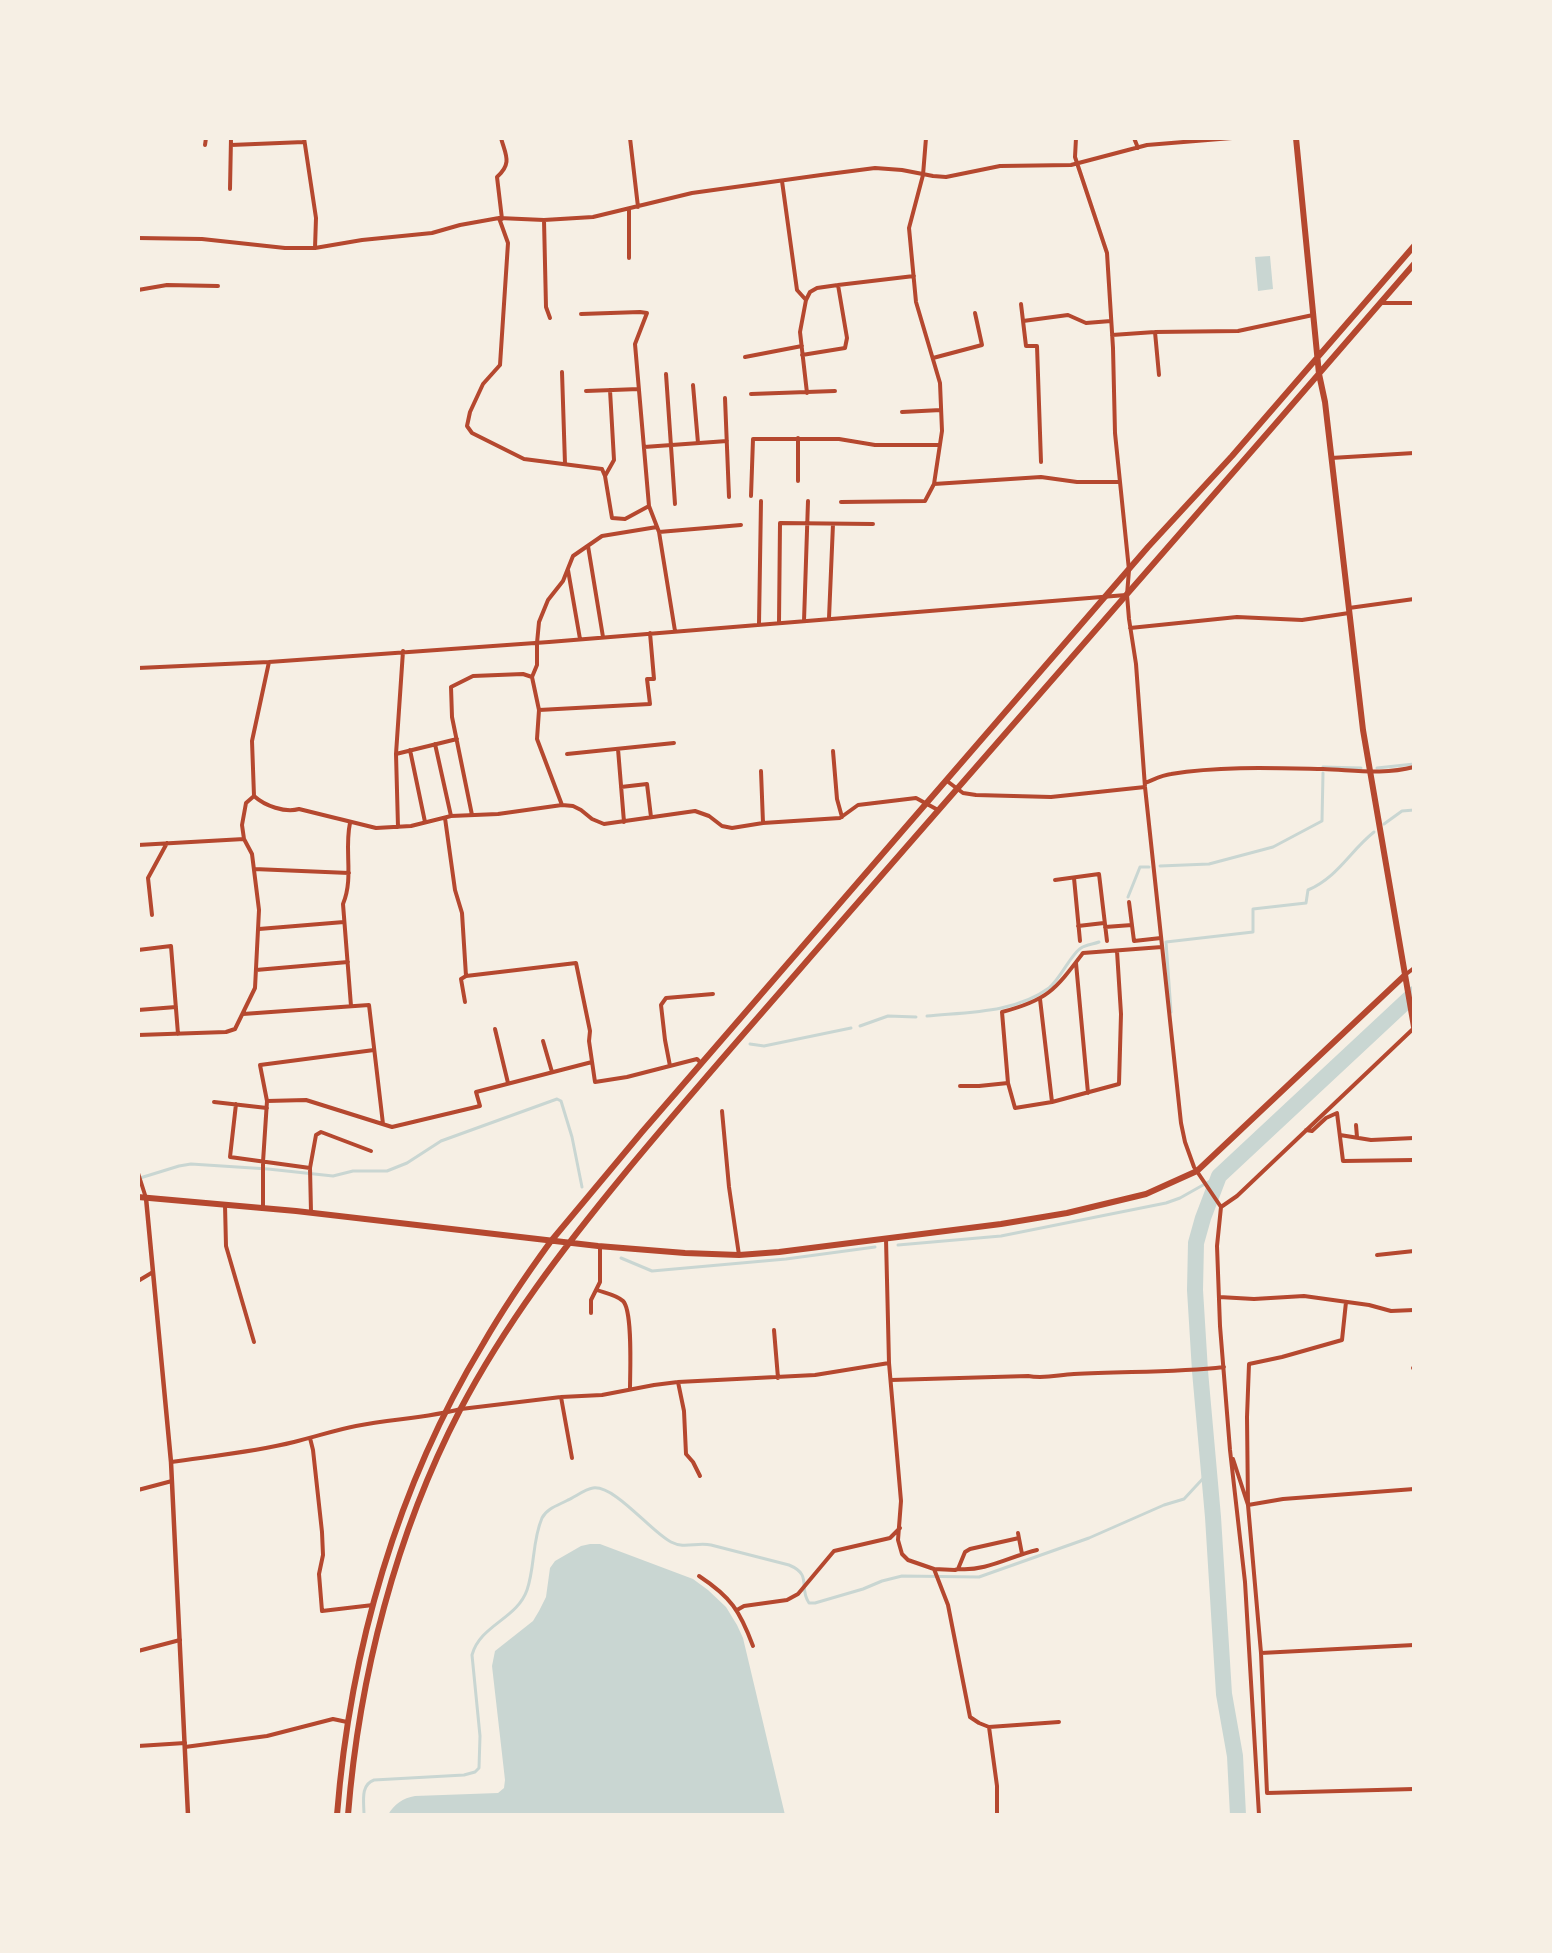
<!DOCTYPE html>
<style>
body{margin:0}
#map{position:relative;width:1552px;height:1953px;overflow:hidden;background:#f6efe4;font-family:"Work Sans",sans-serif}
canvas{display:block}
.frame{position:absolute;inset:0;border:140px solid #f6efe4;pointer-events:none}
</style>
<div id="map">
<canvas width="1552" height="1953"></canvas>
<div class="frame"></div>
</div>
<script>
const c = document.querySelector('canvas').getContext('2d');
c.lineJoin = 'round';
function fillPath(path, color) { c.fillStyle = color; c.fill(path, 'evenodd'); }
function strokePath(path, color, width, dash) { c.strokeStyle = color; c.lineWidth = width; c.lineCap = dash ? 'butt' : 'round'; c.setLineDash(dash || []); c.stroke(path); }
const water = new Path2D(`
 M1270,256l3,33 -15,2 -3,-34z
 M590,1544h10l93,35 15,11 18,17 11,18 6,13 42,177h-397c6,-11 15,-17 27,-19l83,-3 6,-5 1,-8 -13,-114 3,-15 38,-30 6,-10 7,-14 4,-29 5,-7 26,-15z`);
const stream = new Path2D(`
 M1323,767l38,1
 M1377,768l37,-4
 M1384,824l18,-13 12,-1
 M1160,866l49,-2 64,-17 49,-26 1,-48
 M1128,897l12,-30h9
 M1171,1012l-5,-70 87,-10v-23l53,-6 2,-13c30,-13 42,-39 66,-58
 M927,1016c41,-4 88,-3 122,-28 12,-10 22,-34 32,-40 4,-3 13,-4 18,-6
 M860,1026l28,-10 28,1
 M750,1044l14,2 87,-18
 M140,1178l39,-12 12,-2 77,5 65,7 20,-5h34l20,-8 34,-22 116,-42 4,2 11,36 10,50
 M898,1245l103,-9 165,-33 14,-5 39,-22
 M621,1258l31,13 134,-12 89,-12
 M364,1815c0,-13 -4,-30 10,-35l90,-5 11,-3 4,-4 1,-32 -8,-81c8,-30 45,-36 55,-65 8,-23 5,-49 15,-72 5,-10 17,-13 26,-18 7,-3 17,-11 25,-12 22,-3 58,44 78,54 13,7 26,0 40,3l78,20c24,10 9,22 20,38h6l48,-14 19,-8 20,-5 77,1 110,-39 75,-33 20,-6 25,-27`);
const river = new Path2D(`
 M1238,1815l-3,-59 -11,-62 -11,-177 -13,-146 -5,-81 1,-47 7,-25 16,-42 195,-182`);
const minor = new Path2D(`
 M304,138l12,80 -1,30
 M501,138c4,16 12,25 -4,39l5,42
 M630,138l8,69
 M926,138l-3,37 -14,53 7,74 24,81 2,48 -8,53
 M1076,138l-1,19 32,96 6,95 2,85 14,137 -2,25 2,24 7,45 9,123 36,336 4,19 9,25 27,40 -4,39 3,80 10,124 15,132 14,233
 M1134,138l4,10
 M205,145l1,-7
 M231,145l73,-3
 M782,181l15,109 9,10
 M230,189l1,-51
 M629,209v49
 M499,218l9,25 -8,122 -17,19 -13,28 -3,14 5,7 52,26 78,10 3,7 7,42 13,1 24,-13
 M544,220l2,87 4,11
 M138,238l64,1 83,9h30l47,-8 70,-7 28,-8 39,-7 45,2 49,-3 99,-24 129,-18 54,-7 27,2 31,6 13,1 54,-11 71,-1 76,-20 85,-7
 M138,290l29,-5 51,1
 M1381,303h33
 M1021,304l5,42h11l4,116
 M581,314l59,-2 7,1 -12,31 14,162 10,26 16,99
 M1023,321l45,-6 18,8 25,-2
 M1155,332l4,43
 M1112,335l43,-3 83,-1 75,-16
 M802,355l43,-7 2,-10 -9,-53
 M745,357l57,-11
 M933,358l49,-13 -7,-32
 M562,372l3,92
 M666,374l9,130
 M693,385l5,58
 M586,391l53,-2
 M807,393l-7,-61 6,-32 4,-8 7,-4 21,-3 76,-9
 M751,394l84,-3
 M725,398l4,99
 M902,412l39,-2
 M798,438v43
 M644,447l83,-6
 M1331,458l83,-5
 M605,476l9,-16 -4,-70
 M751,496l2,-57h86l36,6h65
 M841,502l84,-1 9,-17 107,-7 36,5h42
 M659,532l82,-7
 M588,546l15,91
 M568,570l12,69
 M1349,608l65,-9
 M829,618l4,-94
 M804,621l4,-120
 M779,623l1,-100 93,1
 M759,624l2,-123
 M1130,628l107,-11 65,3 47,-7
 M269,662l-17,79 2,55c11,10 31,17 45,13l77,19 35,-2 40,-10 47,-2 64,-9 11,1 8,4 11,9 12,5 91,-13 14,5 13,10 10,2 31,-5 77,-5 18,-13 58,-7 22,12
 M138,668l131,-6 280,-20 577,-47
 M539,710l111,-6 -3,-25h7l-4,-46
 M435,744l16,72
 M618,749l6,73
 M410,750l15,72
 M833,751l4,48 5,18
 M396,754l61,-15
 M567,754l107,-11
 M761,771l2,52
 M947,781l16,12 13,2 75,2 94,-10
 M1145,783c8,-3 17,-8 26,-9 49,-8 102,-6 152,-5 31,1 60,6 91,-2
 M621,787l26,-3 4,33
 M562,805l-25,-66 2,-29 -7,-33 5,-12v-22l2,-21 9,-22 15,-19 10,-25 29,-20 55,-9
 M472,815l-20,-98 -1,-30 22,-11 50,-2 9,3
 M445,818l10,72 7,23 4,63
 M350,823c-6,27 4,55 -7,81l8,102
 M398,827l-2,-73 7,-103
 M138,845l106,-6
 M254,869l95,4
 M1074,878l6,63
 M1055,880l44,-6 8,67
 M1129,902l5,39 27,-3
 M152,915l-4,-37 19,-35
 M1078,926l26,-3
 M1105,927l27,-2
 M259,929l85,-7
 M138,950l33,-4 7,88
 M1117,951l4,63 -2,70 -67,18 -37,6 -7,-25 -6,-71c46,-12 53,-22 81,-59l79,-6
 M1076,963l12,130
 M256,970l92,-8
 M1405,975l9,-7
 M1040,999l12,103
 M465,1002l-4,-23 5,-3 110,-13 14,68 -1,10 6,41 32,-5 70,-18 4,4
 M138,1010l38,-3
 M243,1014l126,-9 14,119
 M495,1029l13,54
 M138,1035l88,-3 9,-3 20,-41 4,-78 -7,-56 -8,-15 -2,-14 4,-22 8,-7
 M543,1041l9,31
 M670,1066l-5,-26 -4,-35 5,-7 47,-4
 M960,1086h19l29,-3
 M267,1101l39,-1 86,27 88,-21 -4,-14 116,-30
 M214,1102l53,6
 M236,1104l-6,53 80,11 6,-33 5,-3 50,19
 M722,1111l7,76 10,68
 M1356,1125l1,12
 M1306,1130l6,1 14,-13 11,-5 6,48 71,-1
 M1340,1135l31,5 43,-2
 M310,1168l1,44
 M138,1173l8,25
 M225,1205l1,41 28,96
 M1221,1207l16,-11 177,-168
 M263,1208v-46l4,-61 -7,-36 114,-15
 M886,1239l3,124 12,138 -3,39 4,14 6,6 26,9 14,36 22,112 9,6 10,4 70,-5
 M1377,1255l37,-4
 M138,1281l15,-9
 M597,1290c8,3 20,5 26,11 10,10 7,72 7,88
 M1219,1297l35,2 50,-3 65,9 22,6 23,-1
 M1346,1302l-4,38 -60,17 -33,7 -2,53 1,88 13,148 6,140 147,-4
 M591,1313v-13l9,-18v-35
 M774,1330l4,48
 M1413,1368h1
 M891,1380l137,-4c17,3 29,-1 46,-2 50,-3 100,-1 150,-7
 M678,1382l6,29 2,43 7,8 7,14
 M561,1397l11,61
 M310,1438l3,12 9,82 1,23 -4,19 3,37 51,-6
 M1233,1459l15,46 35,-6 131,-10
 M171,1462c41,-6 83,-10 123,-20 21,-5 41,-12 62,-16 35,-7 71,-8 105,-17l100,-12 41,-2 52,-10 24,-3 137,-7 74,-12
 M138,1490l34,-9
 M1018,1533l4,21
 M934,1569l21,1 3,-1 7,-17 5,-3 49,-11
 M958,1569c27,3 53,-13 79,-19
 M699,1576c32,21 41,35 54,70
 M737,1610l7,-4 43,-6 11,-6 36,-43 56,-13 10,-10
 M138,1651l42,-11
 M1261,1653l153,-8
 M989,1727l8,59v29
 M138,1746l47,-3
 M185,1747l82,-11 66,-17 14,3`);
const tertiary = new Path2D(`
 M146,1198l25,264 17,353`);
const primary = new Path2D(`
 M1296,138l23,236 6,28 38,328 51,297
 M138,1197l158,14 302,35 87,7 54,2 40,-3 222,-28 66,-11 79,-19 51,-23 207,-195
 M337,1815c13,-165 60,-329 146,-471 20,-35 44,-70 68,-103l91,-109 506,-585 84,-91 182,-210
 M348,1815c11,-138 48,-282 112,-405 45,-86 104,-163 165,-237 61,-74 125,-146 188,-219 200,-231 402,-459 601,-690`);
fillPath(water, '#c9d6d2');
strokePath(stream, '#c9d6d2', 3);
strokePath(river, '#c9d6d2', 16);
strokePath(minor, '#b5482f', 4);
strokePath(tertiary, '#b5482f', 4.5);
strokePath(primary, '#b5482f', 6);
</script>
